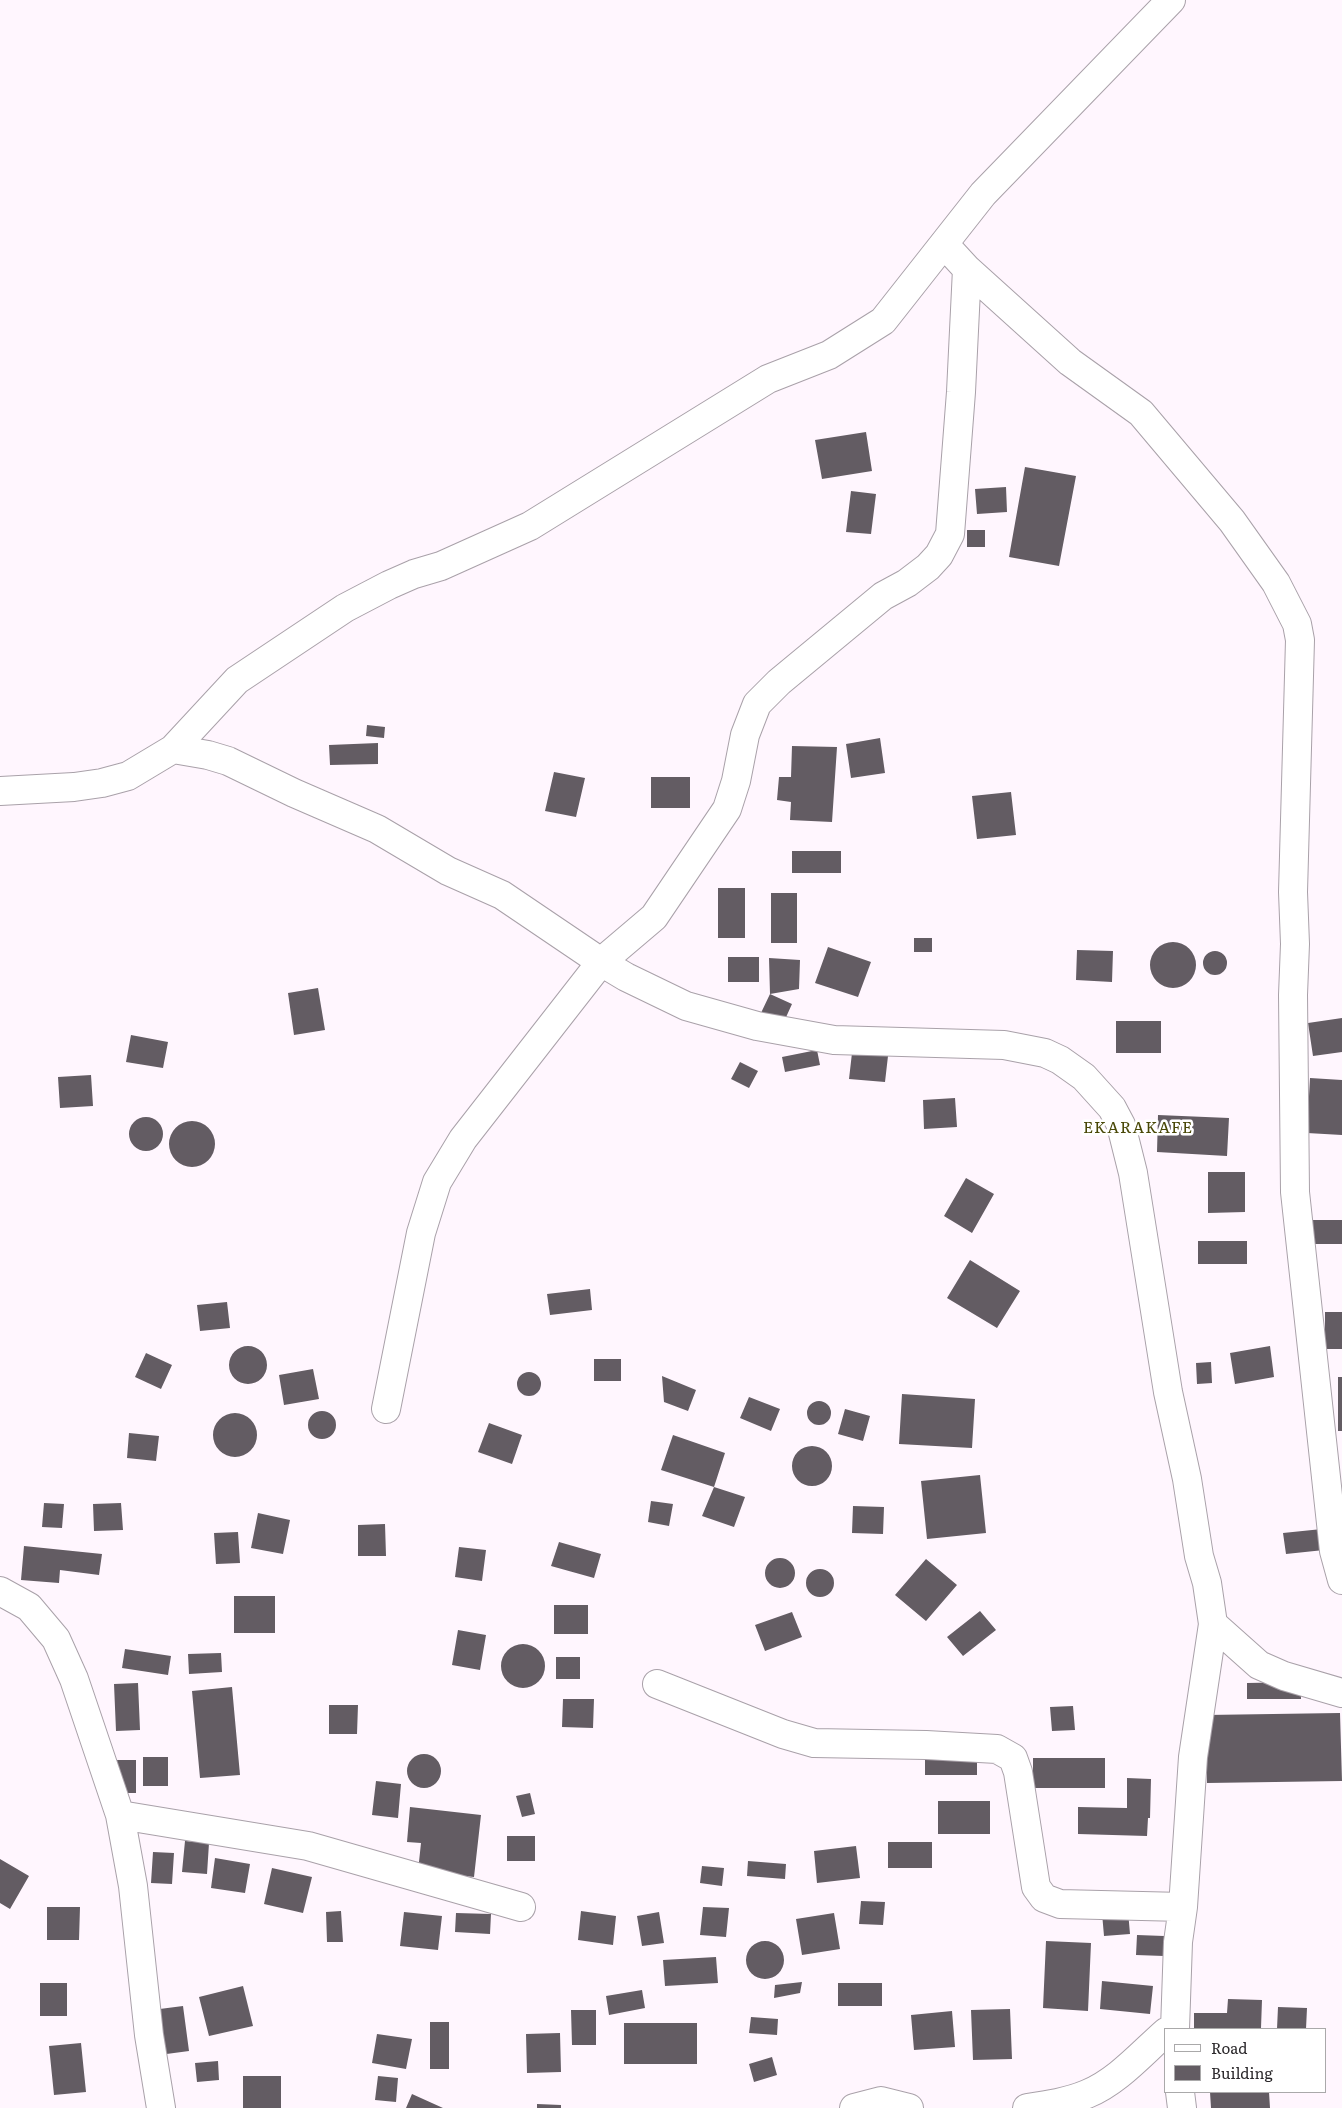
<!DOCTYPE html>
<style>
body{margin:0}
#map{position:relative;width:1342px;height:2108px;overflow:hidden;background:#fff6fe;font-family:Literata,serif}
canvas{display:block}
.legend{position:absolute;left:1164px;top:2028px;width:162px;height:65px;box-sizing:border-box;background:#fff;border:1px solid #aaa9aa;margin:0;padding:6px 9px;list-style:none;font-size:15px;color:#2b282b}
.legend li{display:flex;align-items:center;gap:10px;height:25px}
.legend b{width:25px;border:1px solid #aaa9aa}
</style>
<div id="map">
<canvas width="1342" height="2108"></canvas>
<ul class="legend">
<li><b style="height:6px;background:#fff"></b>Road</li>
<li><b style="height:14px;background:#635c63"></b>Building</li>
</ul>
</div>
<script>
const c = document.querySelector('canvas').getContext('2d');
c.lineJoin = 'round';
function fillPath(path, color) { c.fillStyle = color; c.fill(path, 'evenodd'); }
function strokePath(path, color, width, dash) { c.strokeStyle = color; c.lineWidth = width; c.lineCap = dash ? 'butt' : 'round'; c.setLineDash(dash || []); c.stroke(path); }
function drawText(font, color, halo, rows, align = 'center') {
  c.font = font + ' Literata,serif'; c.lineWidth = 5; c.setLineDash([]); c.textBaseline = 'middle'; c.strokeStyle = halo; c.fillStyle = color; for (const [text, x, y, turn = 0] of rows) {
    c.save(); c.translate(x, y); c.rotate((+turn || 0) * Math.PI / 180); c.textAlign = isNaN(turn) ? turn : align; if (halo) c.strokeText(text, 0, 0); c.fillText(text, 0, 0); c.restore();
  }
}
const building = new Path2D(`
 M866,432l6,39 -50,8 -7,-39z
 M1025,467l51,9 -17,90 -50,-9z
 M1006,487l1,25 -30,2 -2,-25z
 M851,491l25,3 -5,40 -25,-2z
 M967,530h18v17h-18z
 M367,725l18,2 -1,11 -18,-2z
 M880,738l5,35 -34,5 -5,-34z
 M378,743v21l-48,1 -1,-20z
 M792,746l45,1 -5,75 -42,-2 1,-18 -14,-2 2,-23h12z
 M554,772l31,6 -9,39 -31,-6z
 M651,777h39v31h-39z
 M1011,792l5,43 -39,4 -5,-43z
 M792,851h49v22h-49z
 M718,888h27v50h-27z
 M771,893h26v50h-26z
 M914,938h18v14h-18z
 M1150 965a23 23 0 1 1 46 0a23 23 0 1 1-46 0Z
 M828,947l43,15 -13,35 -43,-14z
 M1077,950l36,1 -1,31 -36,-2z
 M1203 963a12 12 0 1 1 24 0a12 12 0 1 1-24 0Z
 M728,957h31v25h-31z
 M769,958l31,2 -1,29 -29,5 22,10 -10,22 -22,-11 10,-21z
 M318,988l7,42 -31,5 -6,-42z
 M1342,1018v34l-29,4 -5,-33z
 M1116,1021h45v32h-45z
 M131,1035l37,7 -5,26 -37,-6z
 M817,1050l3,15 -35,7 -3,-15z
 M852,1053l36,3 -3,26 -36,-3z
 M740,1062l18,9 -9,17 -18,-9z
 M91,1075l2,31 -33,2 -2,-31z
 M1310,1078l32,2v55l-35,-2z
 M955,1098l2,29 -33,2 -1,-29z
 M1158,1115l71,3 -2,38 -70,-4z
 M129 1134a17 17 0 1 1 34 0a17 17 0 1 1-34 0Z
 M169 1144a23 23 0 1 1 46 0a23 23 0 1 1-46 0Z
 M1208,1172h37v40l-37,1z
 M966,1178l28,16 -22,39 -28,-17z
 M1312,1220h30v24h-30z
 M1198,1241h49v23h-49z
 M970,1260l50,31 -23,37 -50,-30z
 M590,1289l2,21 -42,5 -3,-21z
 M227,1302l3,26 -30,3 -3,-26z
 M1325,1312h17v37h-17z
 M229 1365a19 19 0 1 1 38 0a19 19 0 1 1-38 0Z
 M1270,1346l4,31 -39,7 -5,-31z
 M146,1353l26,12 -11,24 -26,-12z
 M594,1359h27v22h-27z
 M1211,1362l1,21 -15,1 -1,-21z
 M313,1369l6,30 -35,6 -5,-30z
 M517 1384a12 12 0 1 1 24 0a12 12 0 1 1-24 0Z
 M662,1376l34,14 -8,21 -24,-9z
 M1338,1377h4v54h-4z
 M902,1394l73,5 -3,49 -73,-4z
 M749,1397l31,12 -9,22 -31,-13z
 M807 1413a12 12 0 1 1 24 0a12 12 0 1 1-24 0Z
 M845,1409l25,7 -7,25 -25,-7z
 M308 1425a14 14 0 1 1 28 0a14 14 0 1 1-28 0Z
 M213 1435a22 22 0 1 1 44 0a22 22 0 1 1-44 0Z
 M489,1423l33,12 -10,29 -34,-12z
 M129,1433l30,3 -3,25 -29,-3z
 M673,1435l52,18 -11,34 -53,-17z
 M792 1466a20 20 0 1 1 40 0a20 20 0 1 1-40 0Z
 M980,1475l6,58 -59,6 -6,-58z
 M714,1487l31,10 -11,30 -32,-11z
 M651,1501l22,3 -4,22 -21,-4z
 M44,1503l20,1 -2,24 -20,-1z
 M121,1503l2,27 -29,1 -1,-27z
 M853,1506l31,1 -1,27 -31,-1z
 M258,1513l32,7 -7,34 -32,-6z
 M385,1524l1,32h-28v-31z
 M1322,1529l2,21 -38,4 -3,-21z
 M238,1532l2,31 -24,1 -2,-31z
 M559,1542l42,12 -7,24 -43,-12z
 M24,1546l78,8 -3,21 -39,-5 -1,13 -38,-3z
 M459,1547l27,3 -4,31 -27,-4z
 M765 1573a15 15 0 1 1 30 0a15 15 0 1 1-30 0Z
 M926,1559l31,26 -31,36 -31,-26z
 M806 1583a14 14 0 1 1 28 0a14 14 0 1 1-28 0Z
 M234,1596h41v37h-41z
 M554,1605h34v29h-34z
 M980,1611l16,19 -33,26 -16,-19z
 M792,1612l10,25 -37,14 -10,-26z
 M458,1630l28,5 -6,35 -28,-5z
 M501 1666a22 22 0 1 1 44 0a22 22 0 1 1-44 0Z
 M125,1649l46,7 -3,19 -46,-7z
 M221,1653l1,19 -33,2 -1,-20z
 M556,1657h24v22h-24z
 M1301,1682v17h-54v-16z
 M138,1683l2,47 -24,1 -2,-47z
 M232,1687l8,88 -40,3 -8,-87z
 M563,1699h31l-1,29 -31,-1z
 M329,1705h29l-1,29h-28z
 M1073,1706l2,24 -23,1 -2,-24z
 M1340,1713l2,68 -135,2 -1,-68z
 M407 1771a17 17 0 1 1 34 0a17 17 0 1 1-34 0Z
 M925,1756h52v19h-52z
 M143,1757h25v29h-25z
 M1033,1758h72v30h-72z
 M115,1760h21v33h-21z
 M1127,1778l24,1 -1,39h-2l-1,18 -69,-2v-27l49,1z
 M376,1781l25,3 -3,34 -26,-3z
 M530,1793l5,21 -13,3 -6,-21z
 M938,1801h52v33h-52z
 M410,1807l71,8 -7,62 -56,-6 3,-28 -14,-1z
 M507,1836h28v25h-28z
 M185,1841l24,2 -2,31 -25,-2z
 M888,1842h44v26h-44z
 M856,1846l4,32 -43,5 -3,-32z
 M153,1852l21,1 -2,31 -21,-1z
 M215,1858l35,6 -5,29 -34,-5z
 M0,1859l29,17 -19,33 -10,-6z
 M748,1861l38,3 -1,15 -38,-3z
 M702,1866l22,2 -2,18 -22,-3z
 M272,1868l40,9 -9,36 -39,-9z
 M861,1901l24,1 -2,23 -24,-1z
 M47,1907h33l-1,33h-32z
 M703,1907l26,1 -3,29 -26,-2z
 M341,1911l2,31h-16l-1,-30z
 M581,1911l35,5 -3,29 -35,-5z
 M1128,1911l2,23 -26,2 -2,-23z
 M404,1912l38,4 -4,34 -38,-4z
 M659,1912l5,31 -22,3 -5,-30z
 M456,1913l35,1 -1,20 -35,-2z
 M834,1913l6,36 -38,6 -6,-36z
 M1137,1935l27,1v20l-28,-1z
 M1046,1941l45,2 -3,68 -45,-3z
 M746 1960a19 19 0 1 1 38 0a19 19 0 1 1-38 0Z
 M716,1957l2,26 -53,3 -2,-26z
 M1102,1981l51,5 -3,28 -50,-5z
 M802,1982l-2,11 -26,5 1,-13z
 M40,1983h27v33h-27z
 M838,1983h44v23h-44z
 M243,1986l10,40 -44,10 -10,-39z
 M642,1990l3,18 -36,7 -3,-19z
 M1228,1999l34,1 -1,28 -67,1v-16h33z
 M183,2006l6,45 -30,4 -7,-45z
 M1278,2007l29,1 -1,21h-29z
 M1010,2009l2,50 -39,1 -2,-50z
 M571,2010h25v35h-24z
 M952,2011l3,36 -41,3 -3,-35z
 M751,2017l27,2 -1,16 -28,-2z
 M430,2022h19v47h-19z
 M624,2023h73v41h-73z
 M560,2033l1,39 -34,1 -1,-39z
 M377,2034l35,5 -6,30 -34,-6z
 M81,2043l5,49 -32,3 -5,-49z
 M772,2057l5,18 -23,7 -5,-18z
 M218,2061l1,19 -22,2 -2,-19z
 M243,2076h38v32h-38z
 M378,2076l20,2 -2,24 -21,-2z
 M1210,2092h59l1,16h-59z
 M412,2094l31,14h-37z
 M537,2104l24,1v3h-24z`);
const minor = new Path2D(`
 M944,244l23,25 103,93 71,51 91,108 44,62 21,41 3,16 -7,252 2,52 -2,51 2,197 39,359 8,29
 M173,749l35,6 20,6 66,32 83,36 71,42 54,24 99,67 53,-45 73,-108 9,-28 9,-46 12,-31 22,-22 104,-86 24,-13 21,-16 11,-12 11,-21 11,-142 6,-123
 M0,791l74,-4 28,-4 26,-7 45,-27 64,-69 108,-72 44,-23 25,-11 27,-8 89,-40 238,-147 61,-24 54,-34 100,-127 188,-194
 M386,1409l35,-176 16,-51 26,-43 138,-177 25,15 60,29 71,20 77,14 170,5 41,8 15,7 24,17 28,31 9,17 12,48 35,219 19,87 12,77 8,27 6,41 46,41 25,11 58,17
 M0,1591l29,16 27,32 18,40 46,136 13,71 16,149 12,73
 M657,1684l126,50 31,9 112,2 71,4 16,9 5,14 18,115 8,11 16,6 123,3
 M120,1815l188,31 213,61
 M1175,2029l3,-87 5,-35 10,-150 20,-133
 M1180,2092l2,16
 M854,2108l27,-7 28,7
 M1027,2108c21,-3 41,-6 60,-14 30,-12 55,-41 79,-62`);
const quarterNames = [
 ["EKARAKAFE",1138,1128]
];
fillPath(building, '#635c63');
strokePath(minor, '#a9a1a9', 30);
strokePath(minor, '#fff', 28);
c.letterSpacing = '1px';
drawText('16px', '#494807', '#fff', quarterNames);
c.letterSpacing = '0px';
</script>
